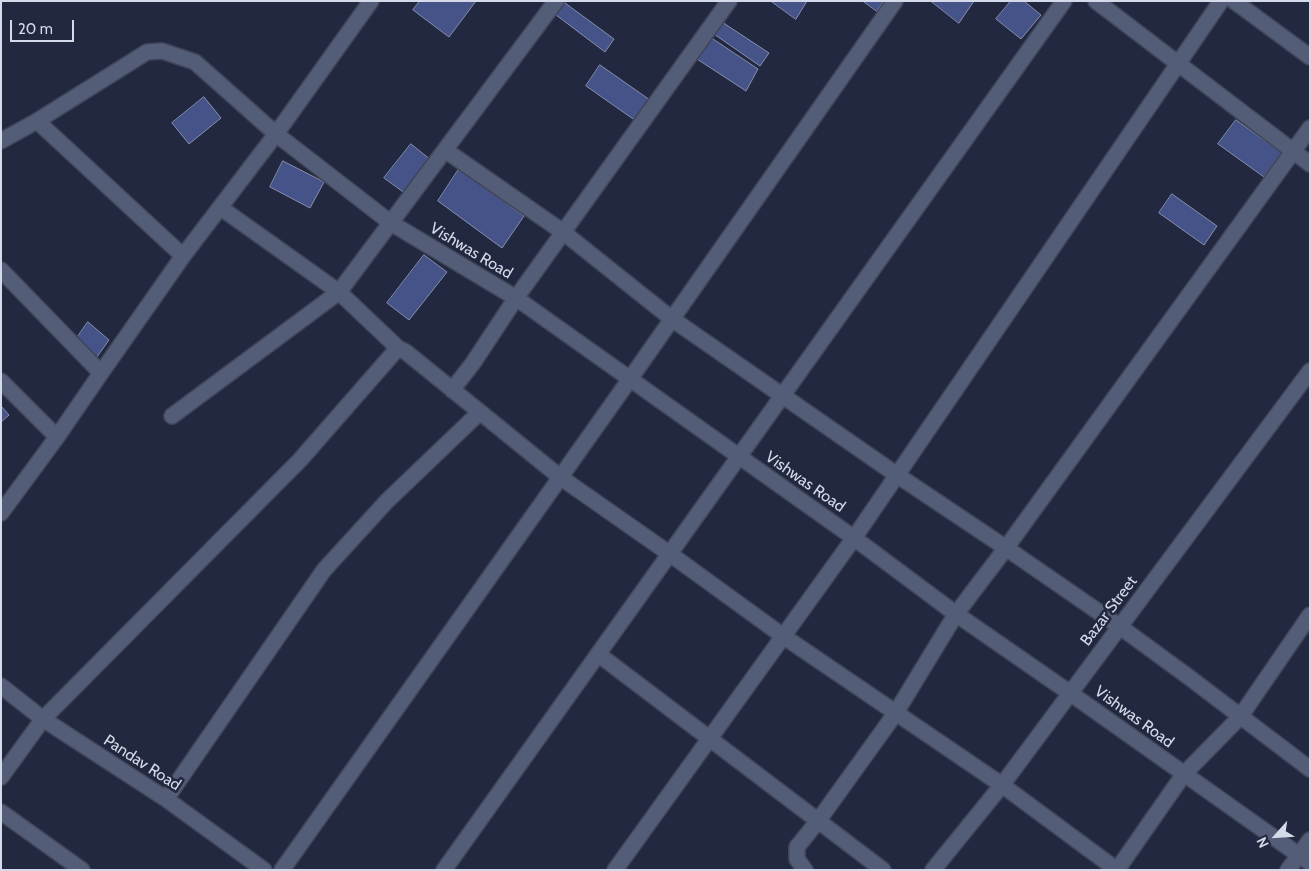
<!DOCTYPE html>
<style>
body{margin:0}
#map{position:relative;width:1311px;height:871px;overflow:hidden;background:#21283f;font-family:Cabin,sans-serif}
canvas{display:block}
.frame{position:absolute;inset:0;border:2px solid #d5daea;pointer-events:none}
.north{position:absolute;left:1251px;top:811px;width:50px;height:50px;-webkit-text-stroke:4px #21283f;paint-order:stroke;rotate:244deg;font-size:14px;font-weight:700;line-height:20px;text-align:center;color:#d5daea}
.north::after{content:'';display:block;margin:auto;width:18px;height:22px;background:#d5daea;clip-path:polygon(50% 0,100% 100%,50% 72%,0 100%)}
.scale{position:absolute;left:10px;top:20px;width:64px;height:22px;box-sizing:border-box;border:2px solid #d5daea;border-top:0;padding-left:6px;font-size:15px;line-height:18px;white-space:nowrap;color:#d5daea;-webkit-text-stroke:4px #21283f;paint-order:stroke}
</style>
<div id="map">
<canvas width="1311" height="871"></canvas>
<div class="frame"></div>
<div class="north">N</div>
<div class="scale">20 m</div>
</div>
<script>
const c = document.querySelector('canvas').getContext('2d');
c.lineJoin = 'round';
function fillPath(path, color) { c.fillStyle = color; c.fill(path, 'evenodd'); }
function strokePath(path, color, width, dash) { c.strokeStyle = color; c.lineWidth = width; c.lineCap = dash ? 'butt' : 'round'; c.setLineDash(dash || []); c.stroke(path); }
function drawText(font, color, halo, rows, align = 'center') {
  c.font = font + ' Cabin,sans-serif'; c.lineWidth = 5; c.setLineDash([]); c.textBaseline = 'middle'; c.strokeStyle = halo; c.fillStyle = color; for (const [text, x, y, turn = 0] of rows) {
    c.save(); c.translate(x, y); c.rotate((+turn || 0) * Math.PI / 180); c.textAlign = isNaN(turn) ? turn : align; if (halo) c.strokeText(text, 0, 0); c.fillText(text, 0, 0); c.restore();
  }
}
const building = new Path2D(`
 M420,1h56l-27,36 -36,-27z
 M771,1h36l-11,18z
 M863,1h21l-7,10z
 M931,1h43l-15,22z
 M1011,1h13l17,14 -20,24 -25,-20z
 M565,3l49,36 -9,13 -49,-37z
 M719,20l50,33 -9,13 -49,-34z
 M710,37l48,32 -12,22 -49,-32z
 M600,65l50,35 -14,21 -50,-35z
 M204,97l17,21 -32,26 -17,-21z
 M1236,120l46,33 -18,24 -46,-33z
 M411,144l20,16 -25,34 -22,-16z
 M283,161l41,21 -14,26 -40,-21z
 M459,169l65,47 -22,32 -64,-47z
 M1172,194l45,32 -13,19 -45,-32z
 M424,255l23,17 -38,48 -22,-17z
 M88,322l21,18 -15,21 -20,-19z
 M1,406l8,9 -8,7z`);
const street = new Path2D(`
 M1096,1l214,163
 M1234,1l76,56
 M37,121l146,135
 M1,141l36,-20 110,-69 15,-1 33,11 81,72 115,89 125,75 338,240 102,76 114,79 240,170
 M445,150l118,82 109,87 225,156 109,73 113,78 71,52 120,91
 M221,208l118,84 59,56 8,4 154,125 110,77 113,82 219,149 115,85
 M1,270l100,103
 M1,381l56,56
 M452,390l21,-27 43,-65 213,-297
 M172,416l167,-124 217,-291
 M1,513l56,-76 44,-64 82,-117 93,-122 95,-133
 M598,654l285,216
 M1,686l42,33 123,80 98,71
 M1,777l42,-58 257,-259 98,-112
 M166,799l158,-229 63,-69 92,-88
 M1,812l81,58
 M282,870l348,-491 265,-378
 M444,870l620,-869
 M615,870l239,-332 367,-537
 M805,870l-8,-11v-12l21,-26 77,-107 61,-100 50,-66 304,-420
 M933,870l69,-85 308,-414
 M1117,870l67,-96 56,-57 70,-102
 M1288,870l22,-30`);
const streetNames = [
 ["Vishwas Road",471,251,31],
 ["Vishwas Road",805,482,35],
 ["Bazar Street",1109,611,-53],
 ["Vishwas Road",1134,717,36],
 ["Pandav Road",142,763,33]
];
fillPath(building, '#455388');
strokePath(building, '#868fac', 1);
strokePath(street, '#404559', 18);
strokePath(street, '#545d77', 15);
drawText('16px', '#d5daea', '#21283f', streetNames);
</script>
